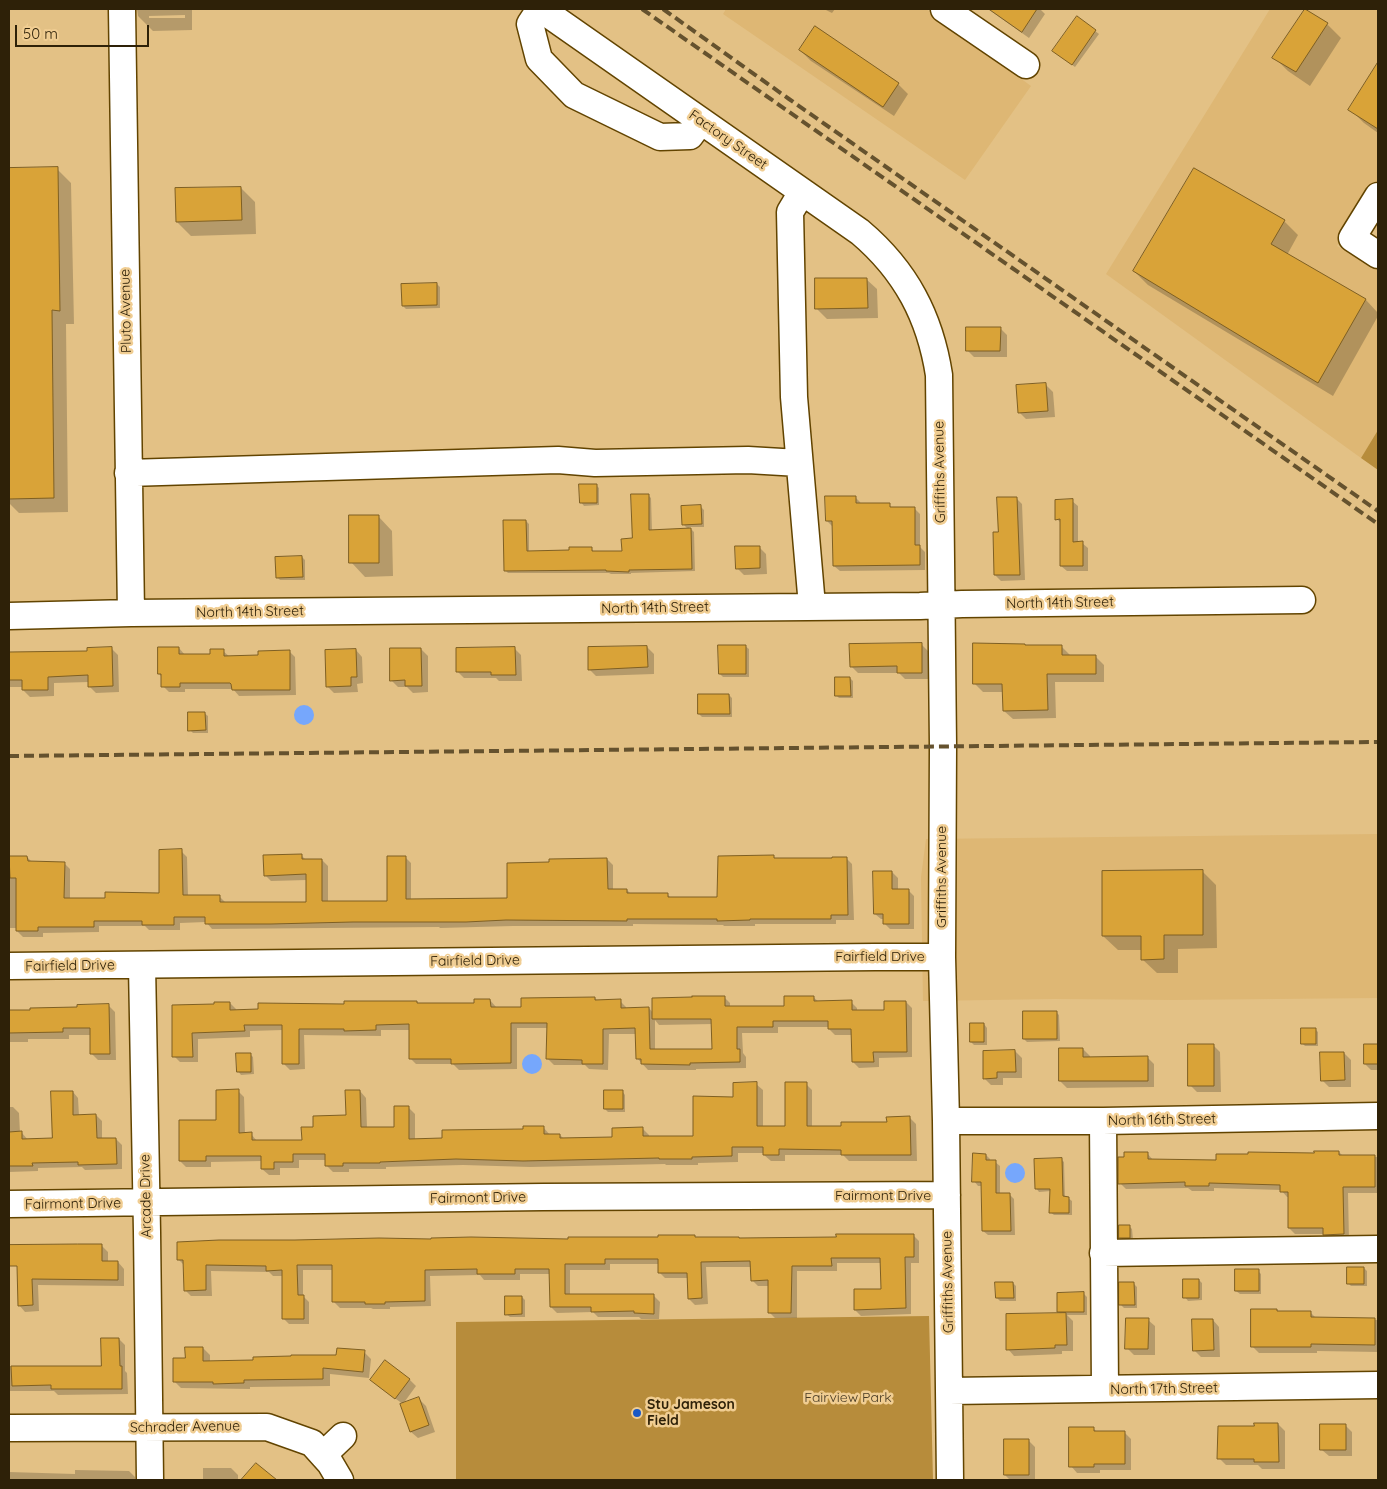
<!DOCTYPE html>
<style>
body{margin:0}
#map{position:relative;width:1387px;height:1489px;overflow:hidden;background:#e3c185;font-family:Quicksand,sans-serif}
canvas{display:block}
.frame{position:absolute;inset:0;border:10px solid #2e2108;pointer-events:none}
.scale{position:absolute;left:15px;top:25px;width:134px;height:22px;box-sizing:border-box;border:2px solid #2e2108;border-top:0;padding-left:6px;font-size:15px;line-height:18px;white-space:nowrap;color:#2e2108;-webkit-text-stroke:4px #f0cd92;paint-order:stroke}
</style>
<div id="map">
<canvas width="1387" height="1489"></canvas>
<div class="frame"></div>
<div class="scale">50 m</div>
</div>
<script>
const c = document.querySelector('canvas').getContext('2d');
c.lineJoin = 'round';
function fillPath(path, color) { c.fillStyle = color; c.fill(path, 'evenodd'); }
function strokePath(path, color, width, dash) { c.strokeStyle = color; c.lineWidth = width; c.lineCap = dash ? 'butt' : 'round'; c.setLineDash(dash || []); c.stroke(path); }
function drawText(font, color, halo, rows, align = 'center') {
  c.font = font + ' Quicksand,sans-serif'; c.lineWidth = 5; c.setLineDash([]); c.textBaseline = 'middle'; c.strokeStyle = halo; c.fillStyle = color; for (const [text, x, y, turn = 0] of rows) {
    c.save(); c.translate(x, y); c.rotate((+turn || 0) * Math.PI / 180); c.textAlign = isNaN(turn) ? turn : align; if (halo) c.strokeText(text, 0, 0); c.fillText(text, 0, 0); c.restore();
  }
}
const built = new Path2D(`
 M726,9h200l105,77 -66,94 -242,-166z
 M1270,9h108v170l-41,67 41,24v160l-17,28 -255,-184z
 M1378,834v164l-204,2 -118,-1 -133,2 -2,-124 5,-38z`);
const green = new Path2D(`
 M1378,430v40l-17,-12z
 M929,1316l4,164h-477v-158z`);
const water = new Path2D(`
 M294 715a10 10 0 1 1 20 0a10 10 0 1 1-20 0Z
 M522 1064a10 10 0 1 1 20 0a10 10 0 1 1-20 0Z
 M1005 1173a10 10 0 1 1 20 0a10 10 0 1 1-20 0Z`);
const shadow = new Path2D(`
 M137,9h55v21l-39,1 -15,-15zM185,15v3h-36v-2z
 M824,9h11l-3,4z
 M988,9h52l5,5 -16,24z
 M1078,18l21,16 -24,33 -18,-13z
 M1327,24l14,14 -31,48 -22,-15 -14,-14z
 M800,50l98,34 10,10 -14,22 -83,-55z
 M1378,64v69l-14,-10 -14,-14z
 M57,169l14,14 3,141h-8l2,188 -49,1 -10,-10v-333z
 M241,188l14,14 1,32 -65,2 -14,-14z
 M1284,221l14,14 -11,20 79,45 12,13v3l-45,80 -185,-111 -14,-14z
 M866,279l11,10 1,29 -51,1 -10,-10z
 M437,284l3,3v21l-34,1 -3,-3z
 M1000,328l7,7v22h-33l-7,-7z
 M1046,385l7,7 2,25 -29,2 -7,-7z
 M596,485l3,3v17l-15,1 -3,-4z
 M648,495l3,3 1,33 36,-2 -5,-5 18,-17 3,3v17h-15l5,5 1,39 -64,2v1h-20l-2,-1h-101l-3,-3 21,-49 3,3v28l41,-1 21,-3 3,4h29l10,-12z
 M855,497l5,5 1,3h28l4,4h22l5,5v33l5,5v18l-85,1 -6,-5v-40h-2l-5,-5z
 M1016,498l6,6 3,76 -24,1 -6,-6 4,-42z
 M1072,501l6,5v37h4l6,5v23h-21l-6,-5v-43l-4,-4z
 M378,516l14,15 1,45 -28,1 -14,-15z
 M759,547l7,7 1,20 -23,1 -7,-7z
 M302,557l3,3v20h-25l-3,-3z
 M921,644l7,7v28h-23l-6,-6h-41l-7,-7z
 M745,646l4,3v28h-26l-3,-3z
 M1061,646l9,9v2l25,-1 9,9v17h-49l1,36 -43,1 -9,-8v-19h-21l-8,-8 51,-37z
 M647,647l7,7v20l-58,2 -7,-7z
 M111,648l7,7 1,37 -23,1 -7,-7v-4l-35,1v13l-24,1 -7,-7v-3h-14v-34l79,-1z
 M179,648l6,7h27l11,-4 7,6h29l30,-6 6,6 1,38 -57,1 -6,-7h-48v3h-16l-6,-6 -1,-9 -3,-3z
 M514,648l7,7 1,26h-23l-3,-3h-32l-7,-7z
 M421,649l7,7v36l-15,1 -6,-6h-9l-7,-7z
 M356,650l6,7 1,26 -6,1 1,8 -24,1 -7,-7z
 M850,678l3,3v17h-14l-3,-3z
 M729,695l3,3v19h-30l-3,-3z
 M204,713l4,3v17h-15l-3,-3z
 M181,851l6,6 1,39h31l6,6v2l82,-1v-23l-36,1 -6,-6 36,-20 5,5h16l6,6v36h60l17,-45 6,6v37l98,-1 98,-40 6,6v25h14l4,4h36l4,4h48l54,-41 3,2 70,-1 6,6 2,56h-18v4h-81v2h-31l-1,-1 -90,-1v2h-120l-73,2 -1,-1 -227,2 -6,-7 -26,1v7h-31l-4,-4h-46v6l-56,1v4h-20l-6,-6v-3h-8v-69l18,-2 5,5 32,1 6,6v30h36l55,-5z
 M1202,871l14,14 1,63 -39,1v24h-21l-15,-14v-9h-24l-15,-14z
 M892,872l6,6v12h10l6,6v33h-24l-6,-6v-4h-3l-6,-5z
 M724,997l6,6v4h55l28,-10 6,5h32l6,6v3h28l21,-9 6,6v49l-33,1v9l-20,1 -6,-6v-27h-18l-6,-6v-2h-51v6h-36l1,20 3,4v11l-50,1v1h-48l-11,-12 -1,-24h-27l-1,36 -19,-1 -4,-4h-31l-6,-6v-31h-31v41l-58,1 -6,-6h-37l-6,-6v-28h-29v6l-77,-1 1,34 -15,1 -6,-6 -1,-34 -33,1v6l-52,2v23h-18l-6,-6 -1,-50 42,-1 15,-2 6,6v2l181,-9 2,2h56l15,-4 6,7v2l26,-1 73,-10 3,3h22l6,6v2l23,-1 4,5zM655,1020l4,5 54,-1v27h-58z
 M109,1006l6,6 1,48h-18l-7,-7v-18h-22v4h-41v3h-19v-31h22v-2z
 M1056,1012l3,3 1,26 -33,1 -3,-3z
 M984,1024l3,4v17h-13l-3,-3z
 M1315,1029l3,3v14h-13l-3,-3z
 M1213,1045l7,7 1,40h-24l-7,-7z
 M1365,1045h13v25h-7l-6,-6z
 M1083,1049l7,7v2l57,-1 7,7v23l-87,1 -7,-7z
 M1015,1051l7,7v20h-19v7h-12l-7,-7z
 M1344,1053l7,7v27h-22l-7,-7z
 M250,1054l3,3 1,17 -13,1 -3,-4z
 M756,1084l7,6v38h24l19,-44 6,6v37h30l46,-4 22,-5 6,6 1,37h-68l-6,-6h-58v6h-14l-7,-6v-2h-26v9l-40,1v2h-32l-1,-1 -135,3 -67,-2 -77,2v2h-37v3h-16l-6,-6v-6h-28v8h-19v7h-11l-7,-6v-8l-51,1v5h-25l-6,-6 37,-39 21,-31 6,6 1,37h6l6,7h46l11,-13 33,-12 13,-25 6,7 1,30h29l12,-21 7,7v26l28,-1 100,-12 7,8h10l4,4h49l29,-11 7,7v2h45l40,-39z
 M622,1091l3,4v17h-17l-3,-3z
 M73,1092l5,6 1,18 17,-1 6,6v18h14l6,6v24l-37,1 -3,-3 -44,1v3l-29,1v-65h4l6,6 1,20h2l6,7 25,-1z
 M1339,1152l4,4 35,1v36h-30l1,47h-19l-6,-6h-29l-6,-6v-31h-2l-6,-7 -67,-2v3h-22l-4,-3 -62,1 -6,-6 27,-30 6,7 64,1z
 M986,1155l4,4v3h5l5,4v29h10l4,4 1,36h-27l-5,-4v-45h-5l-4,-5z
 M1061,1159l3,3 1,36h3l4,3v14h-18l-4,-3 1,-21 -12,1 -3,-4z
 M1129,1226l3,3 1,11h-10l-3,-3z
 M913,1235l6,6v22h-8v51l-50,2 -6,-6 27,-20v-27h-45v8h-40v47h-22l-6,-6v-26h-11l-6,-6v-13h-46l2,37 -13,1 -6,-6 -1,-21h-23l-6,-6v-8h-49v6h-40v25l84,1 6,6 -1,17h-18l-2,-2h-41l-5,-5 -36,1 -6,-6 -1,-33h-30v6h-36l-4,-5 -50,1 1,30 -41,1v2h-17l-2,-1h-31l-6,-6v-32h-31v26l6,6v22h-20l-6,-6v-42h-10l-4,-4 -58,-1 1,25h-21l-6,-6 -1,-25 -6,-6 391,-19 127,-1 44,1z
 M101,1245l7,7v10h10l6,7v17l-86,-1 1,26 -14,1 -6,-7 -2,-59z
 M1364,1268l3,3v15h-16l-3,-3z
 M1258,1271l3,3v20h-21l-4,-3z
 M1199,1280l3,3v17l-14,1 -3,-4z
 M1013,1283l3,3v15h-16l-3,-3z
 M1134,1284l3,3v21h-13l-3,-3z
 M1084,1294l3,3v18h-20l6,6v30h-11v3l-48,2 -6,-7 52,-35 -2,-2z
 M522,1297l3,3v17h-15l-4,-3z
 M1277,1310l2,2h31l7,7 61,1v32l-61,-1v2h-58l-7,-7z
 M1148,1320l7,6v29h-21l-7,-7z
 M1213,1320l6,7 1,30h-19l-7,-7z
 M119,1339l6,6v26l2,2 1,21 -70,1 -4,-4h-45v-25l93,2z
 M203,1348l7,7v7l127,-6 27,-4 7,7 -2,19 -39,-4v12l-80,1v2l-69,-1 -7,-7 13,-22z
 M409,1379l7,7 -13,18 -24,-17 -7,-7z
 M419,1399l7,7 9,26 -17,6 -7,-6 -9,-27z
 M1278,1424l7,7v38h-23l-4,-4h-32l-7,-7z
 M1345,1425l7,7v24h-23l-7,-6z
 M1093,1428l4,4h27l7,7v31h-31v3h-23l-6,-7z
 M1028,1440l7,7v33h-25l-5,-5z
 M203,1468h28l7,7v5h-35z
 M75,1470l54,1 6,6v3h-126v-8l66,2z`);
const building = new Path2D(`
 M989,9h48l-15,23z
 M1305,9l23,14 -32,49 -24,-14z
 M1077,16l19,14 -24,35 -20,-14z
 M815,26l84,57 -16,24 -84,-57z
 M1378,62v67l-30,-19z
 M58,167l2,144 -8,-1 2,188 -45,1v-331z
 M1194,168l91,52 -14,24 95,55 -48,84 -185,-112z
 M241,187l1,33 -66,2 -1,-34z
 M815,278h52l1,30 -53,1z
 M437,283v22l-35,1 -1,-22z
 M966,327h35l-1,24h-34z
 M1046,383l2,28 -30,2 -2,-28z
 M579,484h18v19h-17z
 M631,494h18v36l42,-2 1,41 -63,1v2l-23,-1v-1l-102,1 -1,-51h23l1,31 42,-1v-3h23v4h30l-1,-12 11,-1z
 M825,496h31v7h34v4h25v38h5v20l-87,1 -1,-45h-6z
 M997,497h20l3,78h-26l-1,-43h5z
 M1073,499v43l10,-1v25h-23v-47l-5,1v-20z
 M701,505l1,19 -20,1 -1,-19z
 M349,515h30v48h-30z
 M735,546h25v22l-24,1z
 M302,556l1,21 -27,1 -1,-21z
 M922,643v30h-25v-7l-47,1 -1,-23z
 M973,643l52,1v1h37v10h34v19h-49l1,36 -45,1 -1,-27h-29z
 M718,645h28v29h-27z
 M647,646l1,21 -60,3v-23z
 M112,647l1,39 -25,1v-12l-40,2v13h-26v-10h-13v-28l78,-1v-3z
 M158,647h21v7h31v-5h14v7l34,-1v-4l32,-1v40h-58l-1,-6 -1,-1h-50v4h-19v-13h-3z
 M515,647l1,28h-25v-3h-35v-24z
 M390,648h31l1,38h-17v-6l-15,1z
 M356,649l1,28h-6v9l-25,1 -1,-37z
 M835,677h15l1,19h-16z
 M698,694h31l1,20h-32z
 M188,712h17l1,18 -18,1z
 M182,849l1,46h37v7h86v-28l-42,2 -1,-21 39,-1v5h20v42h65v-45h19v43l101,-1v-35l42,-1v-3l58,-1 1,31h19v4h41v4h49l1,-41 56,-1v3h58v-1h15l1,58h-17v4h-81v1l-33,1v-2h-90v2l-121,-1 -40,2h-113l-82,2h-66v-7h-31v8h-32v-4h-48v6h-56v4h-22v-53h-6l-1,-22h18l1,5 37,1 -1,36h41v-6l54,1v-43z
 M1203,870v65h-39v24l-23,1v-24h-39v-65z
 M873,871h19v18h17v35h-26v-10h-9z
 M692,996h33v10h59v-10h30v5l38,-1v10h32v-9h22l1,51h-34l1,10h-22l-1,-33h-23v-8h-55v6h-36v22h3v13l-50,1v2l-49,-1v-5h-5l-1,-31 -32,1v35h-21v-4l-36,-1 1,-36h-36v40l-60,1v-5h-42v-35l-33,1v5l-32,1v-2h-45v35h-17v-39h-38l1,6 -53,2 1,24h-21v-52l42,-1v-2h16v8l28,-1v-6l86,1v-3h73v2h57v-4h16l1,8h30v-9l74,-1v3l26,-1v9l28,-1 1,42h62l-1,-30h-59v-21l40,-1z
 M109,1004l1,50h-20v-26h-27v4l-54,1v-23h21v-2l47,-1v-2z
 M1023,1011h34v28h-34z
 M970,1023h14v19h-14z
 M1301,1028h15v16h-15z
 M1188,1044h26v42h-26z
 M1364,1044h14v20h-14z
 M1059,1048h24v9l65,-1v25h-89z
 M1015,1050l1,22h-19v6l-14,1v-28z
 M1320,1052h24l1,28 -24,1z
 M236,1053h15v19h-14z
 M757,1082v44h28v-44h22v44h34v-4h46l-1,-5 24,-1 1,39h-70v-5l-62,-1v6h-16v-8h-31v9l-40,1v2h-33v-1l-136,3 -67,-2 -76,3v1h-37v3h-18v-12h-32v8h-19v7h-13v-13h-55v5h-27v-41h37v-30l23,-1v44l13,-1v8h50l-1,-13h12v-11l33,-1 -1,-25h15l1,37h33v-21h15v33l33,-1v-8l81,-1v-3h21v8h16v4l52,-1v-9l31,-1v9h50v-40l40,1v-14z
 M604,1090h19v19h-19z
 M51,1091h22v24l23,-1 1,24h19l1,26 -39,1v-3l-46,1 1,3h-24v-34l13,-1v8l30,-1z
 M1314,1151h25v4h36v32h-32l1,47 -21,1v-7h-35v-36h-8v-7l-71,-2v3h-24v-4l-67,2v-27h6v-5h24v7l68,1v-6h32v-2l66,1z
 M973,1153l13,1v6h10v33h14l1,38h-29l-1,-49h-9z
 M1062,1158l1,38 6,1v16h-20l1,-24h-15l-1,-30z
 M1119,1225h11v13h-11z
 M836,1234h78v23h-9l1,51 -52,2v-21h27l-1,-31h-49l1,8h-40l-1,47h-23v-33l-17,1 -1,-20 -49,1 1,36 -14,1 -1,-26h-29v-14h-53v5h-40v30h89v20l-20,-1v-2l-43,1v-5h-41l-1,-38h-34v5h-38v-5l-52,1v31l-40,1v2h-20v-2h-33v-37h-35l1,30h6v24h-22v-49l-16,1v-5l-60,-1v25l-22,1 -1,-31h-6v-18l42,-2h76l84,-2 52,1v-1l40,-1 97,2v-2h90v-2h37v2h44v1l97,-1z
 M78,1244h24v17h16v19l-86,-1 1,26 -15,1 -1,-40h-8v-21z
 M1347,1267h17v17h-17z
 M1235,1269h24v22h-24z
 M1183,1279h16v19h-16z
 M995,1282h18l1,16h-18z
 M1119,1282h15l1,23h-16z
 M1084,1292v20h-27v-19z
 M505,1296h17v18l-17,1z
 M1251,1309h26v2h34v6l64,1v27l-64,-1v3h-60z
 M1066,1313l1,32h-12v3l-49,2v-36z
 M1126,1318h23l-1,31h-23z
 M1192,1319h21l1,31 -21,1z
 M101,1338h18l1,28h2v23h-71v-4l-39,1 -1,-20h90z
 M185,1347h18v14l50,-1v-3l38,-1v-1h45l1,-7 28,2 -2,22 -40,-4v11l-79,1v3l-31,1v-2h-40v-24h12z
 M385,1360l25,19 -15,20 -25,-19z
 M419,1397l10,28 -19,7 -10,-28z
 M1254,1423h24l1,39h-25v-3h-37l1,-33h36z
 M1320,1424h26v26h-26z
 M1069,1427h25v4h31v33h-31v3h-25z
 M1004,1439h25v36h-25z
 M256,1463l21,17h-36z`);
const minor = new Path2D(`
 M122,9l9,604
 M540,9l-10,15 9,35 35,36 86,42 30,-1 11,-15
 M541,9l319,223c46,39 70,85 79,143l4,371 -1,211 4,164 4,359
 M944,9l82,56
 M802,192l-12,20 4,185 18,209
 M1378,196l-26,42 26,17
 M128,473l430,-13 37,3 153,-3 51,3
 M9,616l122,-3 789,-7 42,-2 340,-4
 M142,965l5,267 3,248
 M9,966l866,-9h67
 M946,1121h157l275,-5
 M1103,1121l2,268
 M9,1204l534,-7 404,-2
 M1103,1253l275,-4
 M949,1391l429,-6
 M9,1428l258,-1 45,16 18,20 10,17
 M323,1455l20,-19`);
const rail = new Path2D(`
 M642,9l736,515
 M663,9l126,90 589,412
 M9,756l1369,-14`);
const markers = [
 [637,1413,5,"#1a59c5"]
];
const streetNames = [
 ["Factory Street",728,140,35],
 ["Pluto Avenue",126,311,-91],
 ["Griffiths Avenue",940,472,-91],
 ["North 14th Street",1060,603,-1],
 ["North 14th Street",655,608,-1],
 ["North 14th Street",250,612,-1],
 ["Griffiths Avenue",942,877,-90],
 ["Fairfield Drive",880,957],
 ["Fairfield Drive",475,961,-1],
 ["Fairfield Drive",70,966,-1],
 ["North 16th Street",1162,1120,-1],
 ["Arcade Drive",146,1196,-91],
 ["Fairmont Drive",883,1196],
 ["Fairmont Drive",478,1198,-1],
 ["Fairmont Drive",73,1204,-1],
 ["Griffiths Avenue",948,1282,-91],
 ["North 17th Street",1164,1389,-1],
 ["Schrader Avenue",185,1427,-1]
];
const parkNames = [
 ["Fairview Park",848,1398]
];
const poiNames = [
 ["Stu Jameson",647,1405],
 ["Field",647,1421]
];
fillPath(built, '#deb774');
fillPath(green, '#b78c3b');
fillPath(water, '#76a7fc');
fillPath(shadow, '#0003');
fillPath(building, '#d9a338');
strokePath(building, '#7e5f23', 1);
strokePath(minor, '#624400', 29);
strokePath(minor, '#fff', 26);
strokePath(rail, '#65522e', 4, [10, 5]);
for (const [x, y, r, color] of markers) { const dot = new Path2D(); dot.arc(x, y, r, 0, 2 * Math.PI); c.fillStyle = color; c.fill(dot); strokePath(dot, '#f0cd92', 2); }
drawText('14px', '#2e2108', '#f0cd92', streetNames);
drawText('14px', '#473a24', '#f0cd92', parkNames);
drawText('bold 14px', '#2e2108', '#f0cd92', poiNames, 'left');
</script>
